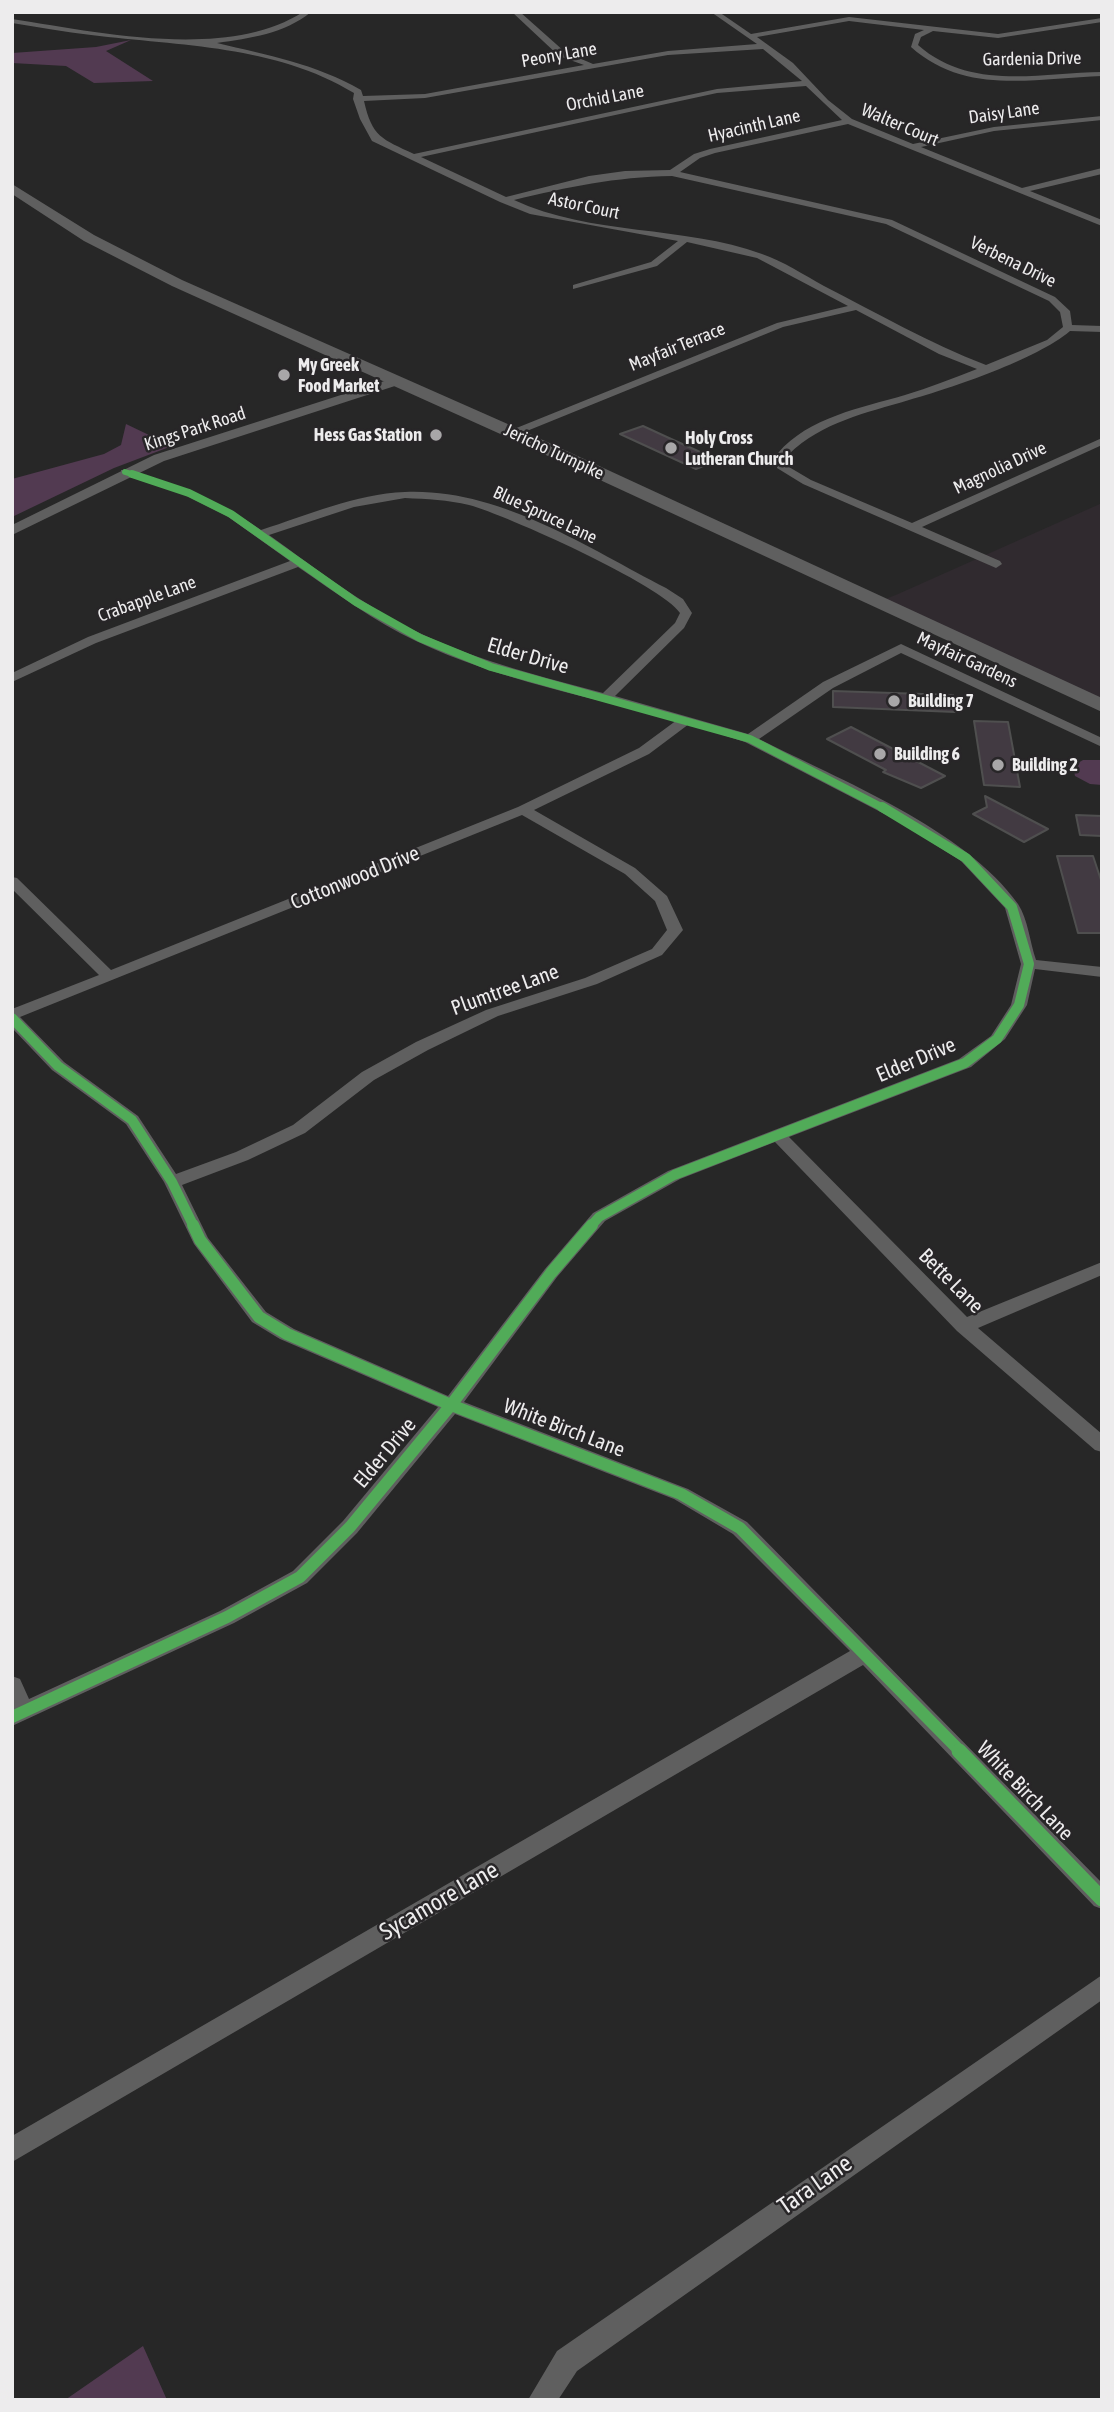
<!DOCTYPE html>
<style>
body{margin:0}
#map{position:relative;width:1114px;height:2412px;overflow:hidden;background:#272727;font-family:"Asap Condensed",sans-serif}
canvas{display:block}
.frame{position:absolute;inset:0;border:14px solid #edeced;pointer-events:none}
</style>
<div id="map">
<canvas width="1114" height="2412"></canvas>
<div class="frame"></div>
</div>
<script>
const c = document.querySelector('canvas').getContext('2d');
c.lineJoin = 'round';
function fillPath(path, color) { c.fillStyle = color; c.fill(path, 'evenodd'); }
function strokePath(path, color, width, dash) { c.strokeStyle = color; c.lineWidth = width; c.lineCap = dash ? 'butt' : 'round'; c.setLineDash(dash || []); c.stroke(path); }
function drawText(font, color, halo, rows, align = 'center') {
  c.font = font + ' "Asap Condensed",sans-serif'; c.lineWidth = 5; c.setLineDash([]); c.textBaseline = 'middle'; c.strokeStyle = halo; c.fillStyle = color; for (const [text, x, y, turn = 0] of rows) {
    c.save(); c.translate(x, y); c.rotate((+turn || 0) * Math.PI / 180); c.textAlign = isNaN(turn) ? turn : align; if (halo) c.strokeText(text, 0, 0); c.fillText(text, 0, 0); c.restore();
  }
}
const built = new Path2D(`
 M1102,503v203l-224,-104 20,-8z`);
const green = new Path2D(`
 M131,40l-25,11 47,30 -59,2 -28,-17 -54,-3v-10l84,-6z
 M126,424l46,22 -58,22 -102,49v-38l92,-25 17,-9z
 M1083,760h19v25l-12,-1 -15,-8 -2,-10z
 M143,2346l24,54h-102z`);
const building = new Path2D(`
 M643,426l26,12 49,22 -22,9 -76,-35z
 M833,691l120,4 2,17 -122,-5z
 M974,721l34,1 12,65 -36,-2z
 M851,727l94,49 -24,12 -38,-16 3,-2 -59,-31z
 M985,796l63,33 -24,13 -51,-28 14,-7z
 M1076,815l26,1v20l-22,-1z
 M1057,856h36l9,27v50h-24z`);
const minor = new Path2D(`
 M303,12h8c-27,22 -61,26 -94,31 50,12 99,21 144,47l2,6 62,-2 159,-29 -25,-9 -47,-44h8l45,40 28,12 75,-13 89,-7 -46,-32h8l32,22 98,-17 149,17 104,-16v4l-104,16 -65,-7 -12,6 -3,8c52,46 120,28 184,27v4c-67,2 -136,20 -191,-29l4,-13 9,-4 -75,-9 -92,16 36,26 35,37 24,19 61,25 81,-17 108,-11v4l-108,11 -73,16 101,41 80,-20v6l-72,17 72,29v6l-254,-102 -133,29 -15,5 -20,14 212,48 163,77 15,14 2,14 30,1v6l-32,-1c-33,28 -118,57 -161,69 -43,13 -87,22 -120,54v13l22,13 101,43 190,-85v7l-180,82 78,34 2,3 -6,4 -193,-84 -26,-16 1,-15c31,-36 83,-45 127,-58 24,-7 48,-17 72,-26l-38,-15 -83,-44 -73,17 -266,108h-8v-4l268,-108 71,-17 -91,-48 -70,-16 -30,24 -84,23v-4l78,-23 27,-21 -148,-27 -30,-12 -128,-61 -12,-22 -7,-20 1,-6c-79,-48 -173,-47 -263,-58 -26,-3 -52,-8 -79,-12v-4c85,13 215,42 291,-7zM763,49l39,32 -85,8 -303,65c-32,-15 -42,-17 -50,-53l61,-3 243,-43zM806,86l36,34 -132,29 -16,5 -24,16 -45,1 -36,5 -83,21 -85,-40 296,-64zM672,176l214,48 163,77 11,11 3,15 -16,13 -61,25c-57,-22 -109,-52 -162,-79 -20,-11 -41,-25 -62,-32 -79,-29 -171,-18 -248,-54 54,-13 101,-23 158,-24z
 M121,470h8c48,15 91,31 132,60 47,-15 94,-36 144,-38 94,-4 181,55 261,96l17,11 9,14 -8,15 -69,68 133,38 75,-52 78,-38 201,94v9l-201,-94 -68,35 -74,51c81,41 206,90 259,165 10,15 12,39 18,56l66,7v10l-67,-8 -8,36 -22,34 -34,28 -182,70 178,180 135,-55v13l-124,53 124,106v18l-7,-2 -138,-119 -182,-189 -95,37 -75,42 -48,56 -93,125 224,87 59,33 355,361v26l-8,-3 -231,-241 -851,497v-26l838,-485 -117,-117 -59,-35 -219,-85 -98,119 -50,50 -73,40 -222,103v-50l8,3 9,20 191,-88 73,-40 50,-50 95,-114 -158,-68 -28,-17 -58,-78 -30,-62 -38,-58 -74,-54 -40,-42v-19l87,-34 -87,-86v-12l5,1 94,92 407,-163 121,-59 38,-28c-87,-23 -179,-40 -261,-79 -42,-20 -80,-48 -118,-74l-202,76 -84,39v-9l76,-36 202,-76 -63,-45 -42,-21 -64,-21zM405,498c22,1 43,2 64,7 37,10 193,80 211,108l-5,10 -72,70c-60,-16 -121,-31 -177,-57 -57,-26 -107,-65 -157,-101l85,-28zM689,724l56,18 153,79 63,40 44,47 16,56 -10,41 -20,31 -32,23 -291,112 -75,42 -48,56 -97,127 -154,-67 -28,-17 -58,-74 -26,-53 66,-25 57,-27 69,-53 54,-30 70,-34 99,-32 65,-29 21,-25 -16,-34 -32,-28 -101,-58 115,-56zM522,815l103,59 30,27 12,29 -15,19 -67,29 -99,32 -70,32 -54,30 -69,53 -57,27 -60,22 -38,-58 -74,-54 -44,-45z
 M1102,1975v25l-525,371 -19,29h-30l29,-49z`);
const tertiary = new Path2D(`
 M397,377l6,4 -2,3 -237,77 -152,74v-10l142,-70z`);
const primary = new Path2D(`
 M12,184l82,51 88,45 337,149 583,269v14l-595,-275 -335,-151 -88,-45 -72,-47z`);
const cyclewayFar4 = new Path2D(`
 M125,472l13,4`);
const cyclewayFar3 = new Path2D(`
 M132,474l57,19 42,21 125,88 64,36 71,29 259,72 135,70`);
const cyclewayFar2 = new Path2D(`
 M12,1018l46,48 74,54 40,62 22,45
 M590,1227l9,-10 75,-42 291,-112 32,-24 22,-34 10,-41 -17,-57 -46,-49 -84,-51`);
const cyclewayFar1 = new Path2D(`
 M193,1225l7,15 59,77 28,17 164,71 230,89 59,34 221,224
 M12,1717l215,-100 73,-40 50,-50 101,-122 100,-132 41,-48`);
const cycleway = new Path2D(`
 M959,1751l143,148`);
const markers = [
 [284,375,7,"#a8a7a8"],
 [436,435,7,"#a8a7a8"],
 [671,448,7,"#a8a7a8"],
 [894,701,7,"#a8a7a8"],
 [880,754,7,"#a8a7a8"],
 [998,765,7,"#a8a7a8"]
];
const farStreetnames = [
 ["Peony Lane",559,55,-10],
 ["Gardenia Drive",1032,59,-1],
 ["Orchid Lane",605,98,-11],
 ["Daisy Lane",1004,113,-8],
 ["Walter Court",900,125,23],
 ["Hyacinth Lane",754,126,-13],
 ["Astor Court",584,206,12],
 ["Verbena Drive",1013,262,26],
 ["Mayfair Terrace",677,347,-22],
 ["Kings Park Road",195,429,-18],
 ["Jericho Turnpike",554,452,25],
 ["Magnolia Drive",1000,468,-25],
 ["Blue Spruce Lane",545,515,25],
 ["Crabapple Lane",147,599,-20],
 ["Mayfair Gardens",967,660,25]
];
const farPoinames = [
 ["My Greek",298,365],
 ["Food Market",298,386],
 ["Hess Gas Station",422,435,"right"],
 ["Holy Cross",685,438],
 ["Lutheran Church",685,459],
 ["Building 7",908,701],
 ["Building 6",894,754],
 ["Building 2",1012,765]
];
const streetNames = [
 ["Elder Drive",528,656,16],
 ["Cottonwood Drive",355,878,-22],
 ["Plumtree Lane",505,990,-20],
 ["Elder Drive",916,1060,-23],
 ["Bette Lane",951,1281,45],
 ["White Birch Lane",564,1428,21],
 ["Elder Drive",385,1453,-50],
 ["White Birch Lane",1025,1791,46]
];
const nearStreetnames = [
 ["Sycamore Lane",439,1901,-30],
 ["Tara Lane",815,2185,-35]
];
fillPath(built, '#302a2f');
fillPath(green, '#523a51');
fillPath(building, '#423a42');
strokePath(building, '#4f4f4f', 2);
fillPath(minor, '#5f5f5f');
fillPath(tertiary, '#5f5f5f');
fillPath(primary, '#5f5f5f');
strokePath(cyclewayFar4, '#51ab58', 6);
strokePath(cyclewayFar3, '#51ab58', 8);
strokePath(cyclewayFar2, '#51ab58', 10);
strokePath(cyclewayFar1, '#51ab58', 12);
strokePath(cycleway, '#51ab58', 15);
for (const [x, y, r, color] of markers) { const dot = new Path2D(); dot.arc(x, y, r, 0, 2 * Math.PI); c.fillStyle = color; c.fill(dot); strokePath(dot, '#282628', 2.5); }
drawText('18px', '#edeced', '#282628', farStreetnames);
drawText('bold 18px', '#edeced', '#282628', farPoinames, 'left');
drawText('21px', '#edeced', '#282628', streetNames);
drawText('24px', '#edeced', '#282628', nearStreetnames);
</script>
